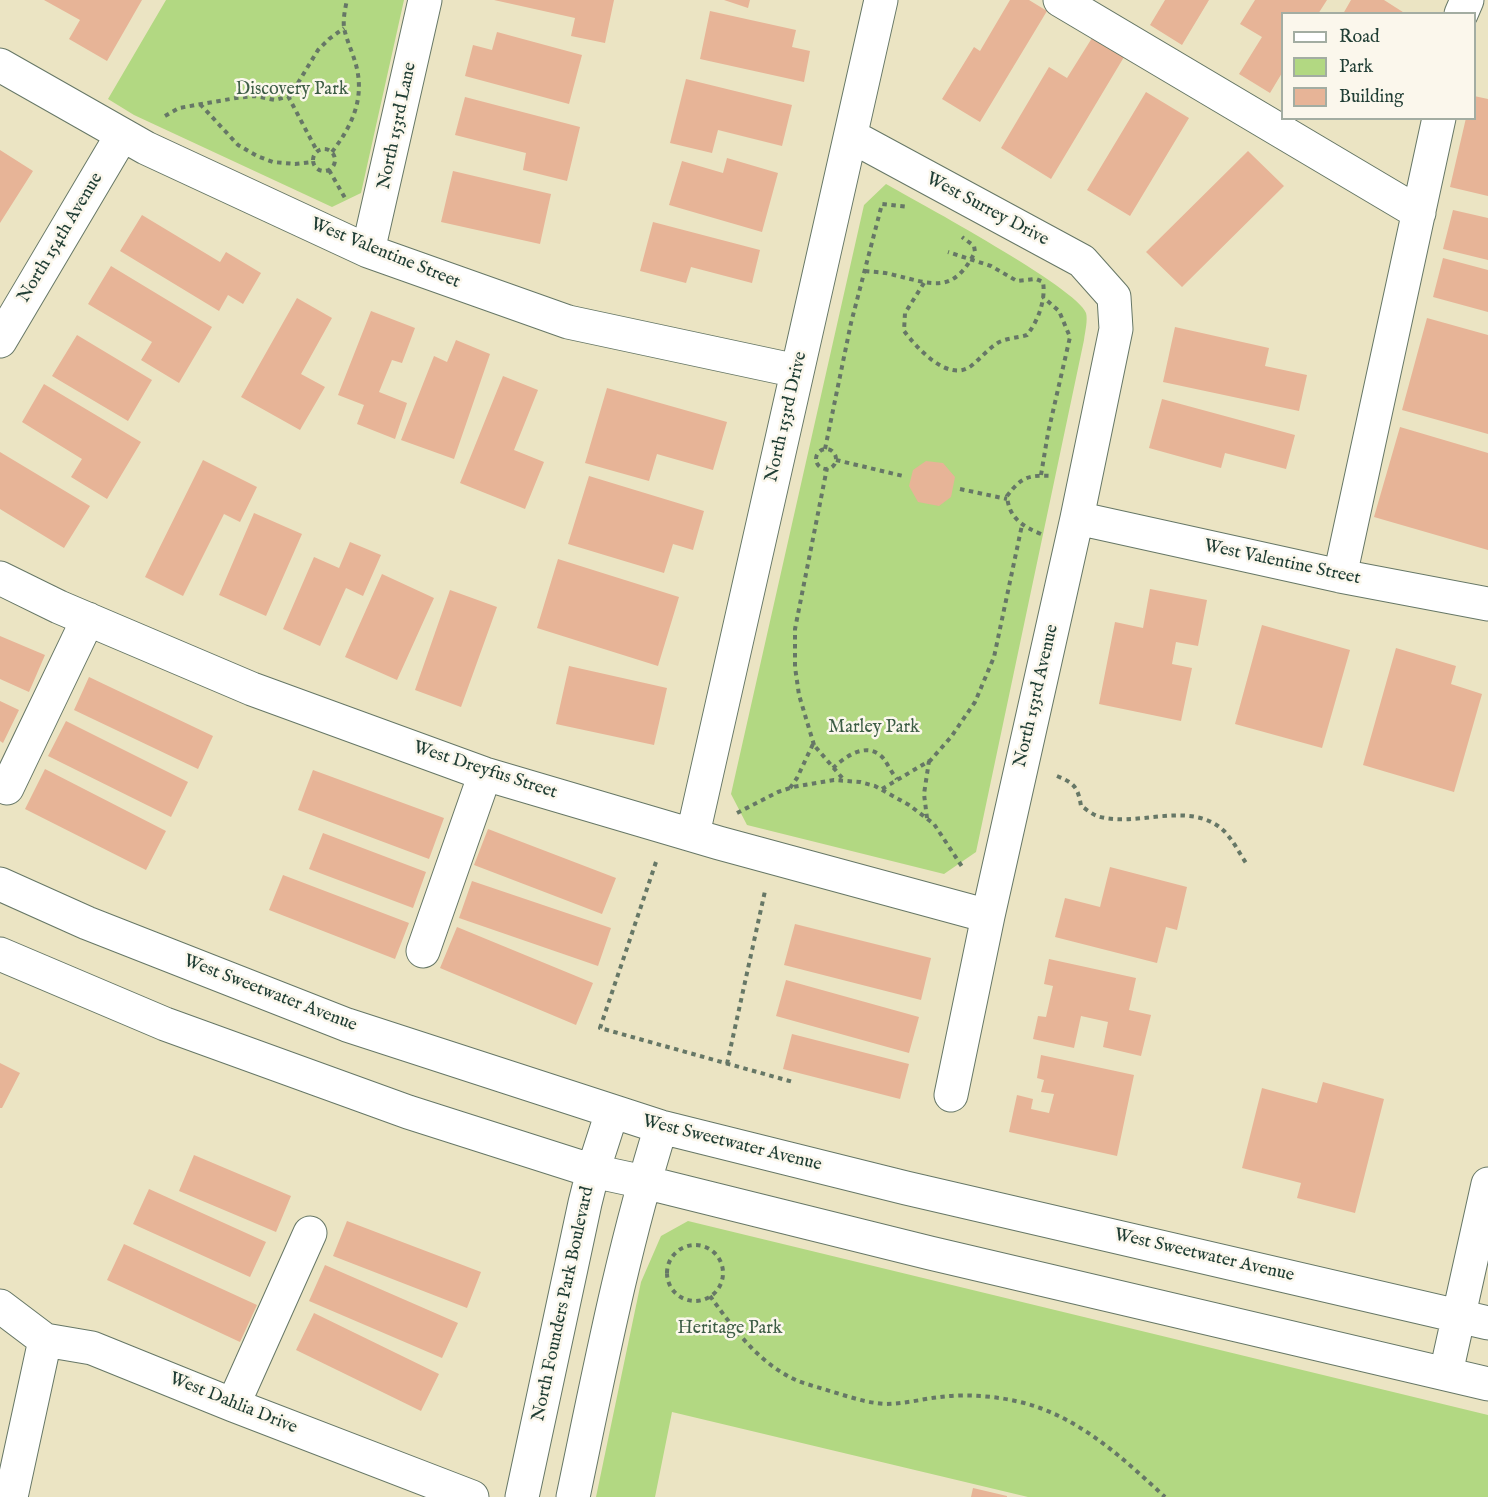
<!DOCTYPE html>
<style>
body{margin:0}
#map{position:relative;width:1488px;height:1497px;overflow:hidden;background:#ebe4c3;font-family:"IM FELL English",serif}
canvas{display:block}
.legend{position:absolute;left:1281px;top:12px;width:195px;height:108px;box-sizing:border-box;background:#fbf7ec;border:2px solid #a3ada2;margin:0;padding:8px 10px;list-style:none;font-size:18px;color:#1f3d34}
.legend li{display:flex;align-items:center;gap:12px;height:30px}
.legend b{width:30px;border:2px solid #a3ada2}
</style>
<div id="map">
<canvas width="1488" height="1497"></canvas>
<ul class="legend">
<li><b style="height:8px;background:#fff"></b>Road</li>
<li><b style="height:16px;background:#b2d882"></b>Park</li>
<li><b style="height:16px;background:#e7b497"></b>Building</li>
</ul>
</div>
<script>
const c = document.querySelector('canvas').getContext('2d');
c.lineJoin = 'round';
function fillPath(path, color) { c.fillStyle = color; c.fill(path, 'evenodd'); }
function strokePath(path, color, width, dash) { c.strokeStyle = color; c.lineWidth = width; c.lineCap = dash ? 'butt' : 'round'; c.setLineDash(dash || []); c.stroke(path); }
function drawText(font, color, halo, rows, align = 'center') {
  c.font = font + ' "IM FELL English",serif'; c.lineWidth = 5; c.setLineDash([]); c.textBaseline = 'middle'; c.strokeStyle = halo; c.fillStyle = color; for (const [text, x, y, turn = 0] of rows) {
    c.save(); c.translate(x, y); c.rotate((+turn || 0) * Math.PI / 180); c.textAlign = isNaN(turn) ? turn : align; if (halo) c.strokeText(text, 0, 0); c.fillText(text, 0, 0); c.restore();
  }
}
const green = new Path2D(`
 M166,0h238l-43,193 -29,14 -198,-92 -26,-16z
 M886,184c30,17 193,105 200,129 2,7 -1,19 -2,27l-108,512 -32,22 -197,-49 -16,-31 133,-589z
 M688,1221l800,194v82h-460l-356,-85 -17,85h-59l45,-215 20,-46z`);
const building = new Path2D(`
 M44,0h98l-35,61 -38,-22 11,-19z
 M494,0h120l-9,43 -34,-7 4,-18z
 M724,0h26l-2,8z
 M1010,0h19l18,11 -67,111 -38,-23 32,-52 6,4z
 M1165,0h44l-27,45 -32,-20z
 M1255,0h72l-9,14h-36v59l-12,20 -31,-19 23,-37 -22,-13z
 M1351,0h33l22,14h-63z
 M710,11l86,19 -4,17 18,4 -6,31 -104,-23z
 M497,32l85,23 -13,49 -104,-28 8,-31 19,5z
 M1092,38l32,19 -73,122 -50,-31 48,-81 18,11z
 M686,79l106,26 -10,41 -64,-16 -6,23 -42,-10z
 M1146,92l43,26 -59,98 -43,-26z
 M1474,96l14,3v97l-38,-9 16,-69h8z
 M465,97l115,30 -13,54 -44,-11 3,-17 -71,-18z
 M0,150l33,21 -33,52z
 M1248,151l36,35 -102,101 -36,-35z
 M727,158l51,15 -16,59 -93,-27 13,-44 41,12z
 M453,171l98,23 -11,50 -99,-22z
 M1453,210l35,8v42l-45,-11z
 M142,215l78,47 6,-10 35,21 -18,31 -15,-9 -9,16 -99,-60z
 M653,222l107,28 -8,33 -61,-16 -5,16 -46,-12z
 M1443,258l45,12v42l-55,-15z
 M111,266l101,61 -33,56 -38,-23 11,-18 -64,-38z
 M297,298l35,20 -31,56 24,13 -25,43 -59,-33z
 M371,311l44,17 -13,35 -10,-3 -13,32 28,11 -12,36 -38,-15 7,-19 -26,-10z
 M1427,318l61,17v99l-86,-24z
 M1175,327l94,21 -4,18 42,9 -8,36 -136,-29z
 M77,335l75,45 -24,41 -76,-45z
 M456,340l34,14 -36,105 -53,-19 33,-84 13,6z
 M503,376l35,14 -24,60 30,12 -19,47 -65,-26z
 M44,384l97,58 -34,57 -36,-22 11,-18 -60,-37z
 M607,388l120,34 -14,48 -56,-16 -8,27 -64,-18z
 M1162,399l133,36 -9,34 -61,-16 -4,15 -72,-20z
 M1400,427l88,26v97l-114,-33z
 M0,452l90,54 -26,42 -64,-39z
 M203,460l54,27 -17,35 -16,-8 -41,82 -38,-19z
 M926,461l17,2 12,14 -4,20 -12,9 -21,-4 -9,-16 4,-16z
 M589,476l115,35 -11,39 -20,-6 -9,29 -96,-29z
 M254,513l48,21 -36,82 -47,-21z
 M350,542l31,13 -18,41 -17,-8 -26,58 -37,-17 31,-72 25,11z
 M558,559l121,38 -21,69 -121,-38z
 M382,574l52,24 -37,82 -52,-23z
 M1150,589l57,11 -9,46 -22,-4 -4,22 20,4 -11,53 -82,-17 16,-82 28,6z
 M450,590l47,17 -36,100 -46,-17z
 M1262,625l88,25 -28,98 -87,-24z
 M0,636l45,19 -16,37 -29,-13z
 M1396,648l60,18 -5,18 31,10 -28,98 -91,-27z
 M569,666l98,22 -13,57 -98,-21z
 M89,677l124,59 -15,33 -124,-59z
 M0,701l19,9 -16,33 -3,-2z
 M66,721l122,61 -17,35 -123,-61z
 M45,769l121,62 -20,39 -121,-61z
 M313,770l131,48 -15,41 -131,-49z
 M488,829l128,49 -14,36 -128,-49z
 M323,833l103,39 -13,36 -104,-39z
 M1110,867l77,20 -10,43 -11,-3 -9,36 -102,-26 10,-39 35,9z
 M283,875l126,48 -14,36 -126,-49z
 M472,881l139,47 -13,38 -139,-48z
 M795,924l136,34 -10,42 -137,-35z
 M457,927l136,56 -17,42 -136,-57z
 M1049,959l87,19 -7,32 22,5 -10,41 -38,-9 5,-25 -27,-6 -7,32 -41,-9 5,-23 8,1 7,-31 -9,-2z
 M786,980l133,37 -10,36 -133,-37z
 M792,1034l117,30 -9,35 -117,-30z
 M1041,1055l93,20 -17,81 -108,-24 8,-37 16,4 -2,10 18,4 5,-19 -13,-2 3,-12 -7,-2z
 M0,1063l20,10 -18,35h-2z
 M1323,1082l61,17 -29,114 -58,-15 4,-15 -59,-15 20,-80 55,15z
 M194,1155l97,41 -15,36 -97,-41z
 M149,1189l117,53 -16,35 -117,-53z
 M347,1221l134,51 -14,36 -134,-52z
 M124,1244l133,61 -17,37 -133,-62z
 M325,1265l133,58 -16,35 -133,-57z
 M314,1313l125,61 -18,37 -125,-61z
 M973,1488l34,8v1h-36z`);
const path = new Path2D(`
 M288,96l29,55
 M200,104l38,41 19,11 16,6 22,2 17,-2
 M165,116l14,-8 57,-10 19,-2 20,4 15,-4 28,-46 11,-11 15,-11
 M313 160a11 11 0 1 1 22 0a11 11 0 1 1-22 0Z
 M332,152c19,-25 32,-51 25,-83 -3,-14 -10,-27 -13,-41 -1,-9 1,-19 3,-28
 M329,170l16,28
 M865,271c9,1 19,1 29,4 38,9 59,20 81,-23l-1,-6 -12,-9
 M924,283l-19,30 -1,18c13,17 44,52 67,35 9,-7 16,-16 25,-22 8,-6 22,-6 31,-9 11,-14 19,-35 16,-53l-7,-3 -19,2 -26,-15 -43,-14
 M825,449l26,-126 31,-119 27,3
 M816 459a10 10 0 1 1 20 0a10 10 0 1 1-20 0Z
 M836,460l67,16
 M1041,475l7,-42 22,-96 -11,-26 -16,-14
 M960,489l47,10
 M1041,534c-19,-8 -32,-16 -34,-38 15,-20 22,-21 46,-20
 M814,745l-15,-50 -4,-28v-38l32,-161
 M929,762l22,-25 24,-35 19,-45 28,-132
 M833,768c13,-12 35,-28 51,-9 4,6 8,14 13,20
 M1057,776c17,7 21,11 24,30 5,3 11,8 16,10 37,12 86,-14 121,10 12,8 20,25 28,37
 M790,788l7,-10 16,-34 31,36
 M882,789l47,-28 -5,33 3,24
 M737,813l41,-21 15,-5 41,-7 26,2 15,4 34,19 25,19 29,44
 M656,862l-56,166 193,54
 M727,1064l38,-173
 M667 1273a28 28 0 1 1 56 0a28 28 0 1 1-56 0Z
 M710,1296c24,33 49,68 88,85 11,4 23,7 35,11 17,5 34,11 53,12 18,0 36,-5 54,-7 31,-4 70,0 100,11 49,18 87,54 125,89`);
const minor = new Path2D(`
 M1060,0l359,213
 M1461,14l6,-14
 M0,65l146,83 222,103 200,71 229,49
 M851,136l231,125 32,36 2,32 -39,189 -89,398 -37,179
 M368,251l57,-251
 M0,341l122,-206
 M1077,518l263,58 148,28
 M1340,576l99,-458
 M0,578l59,29 193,82 233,85 234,69 269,73
 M7,788l81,-169
 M693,834l188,-834
 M0,884l87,39 260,102 314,102 245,61 582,135
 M423,951l62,-177
 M0,954l165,70 243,88 185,59 51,11 286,71 558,131
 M0,1306l45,34 47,8 141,57 239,92
 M1446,1373l42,-189
 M233,1405l77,-172
 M11,1497l34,-157
 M522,1497l63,-294 8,-32 19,-59
 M573,1497c26,-124 50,-249 88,-370`);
const parkNames = [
 ["Discovery Park",292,90],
 ["Marley Park",874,728],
 ["Heritage Park",730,1329]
];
const streetNames = [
 ["North 153rd Lane",398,126,-78],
 ["West Surrey Drive",987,210,28],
 ["North 154th Avenue",61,238,-59],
 ["West Valentine Street",385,254,22],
 ["North 153rd Drive",787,417,-77],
 ["West Valentine Street",1282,563,12],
 ["North 153rd Avenue",1037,696,-77],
 ["West Dreyfus Street",485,771,18],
 ["West Sweetwater Avenue",270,994,21],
 ["West Sweetwater Avenue",732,1144,14],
 ["West Sweetwater Avenue",1204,1256,13],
 ["North Founders Park Boulevard",564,1304,-78],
 ["West Dahlia Drive",233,1404,22]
];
fillPath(green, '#b2d882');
fillPath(building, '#e7b497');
strokePath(minor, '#676', 35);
strokePath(path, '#676', 4, [4.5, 4.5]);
strokePath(minor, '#fff', 33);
drawText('18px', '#3c5c44', '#fbf7ec', parkNames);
drawText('18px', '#1f3d34', '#fbf7ec', streetNames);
</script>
